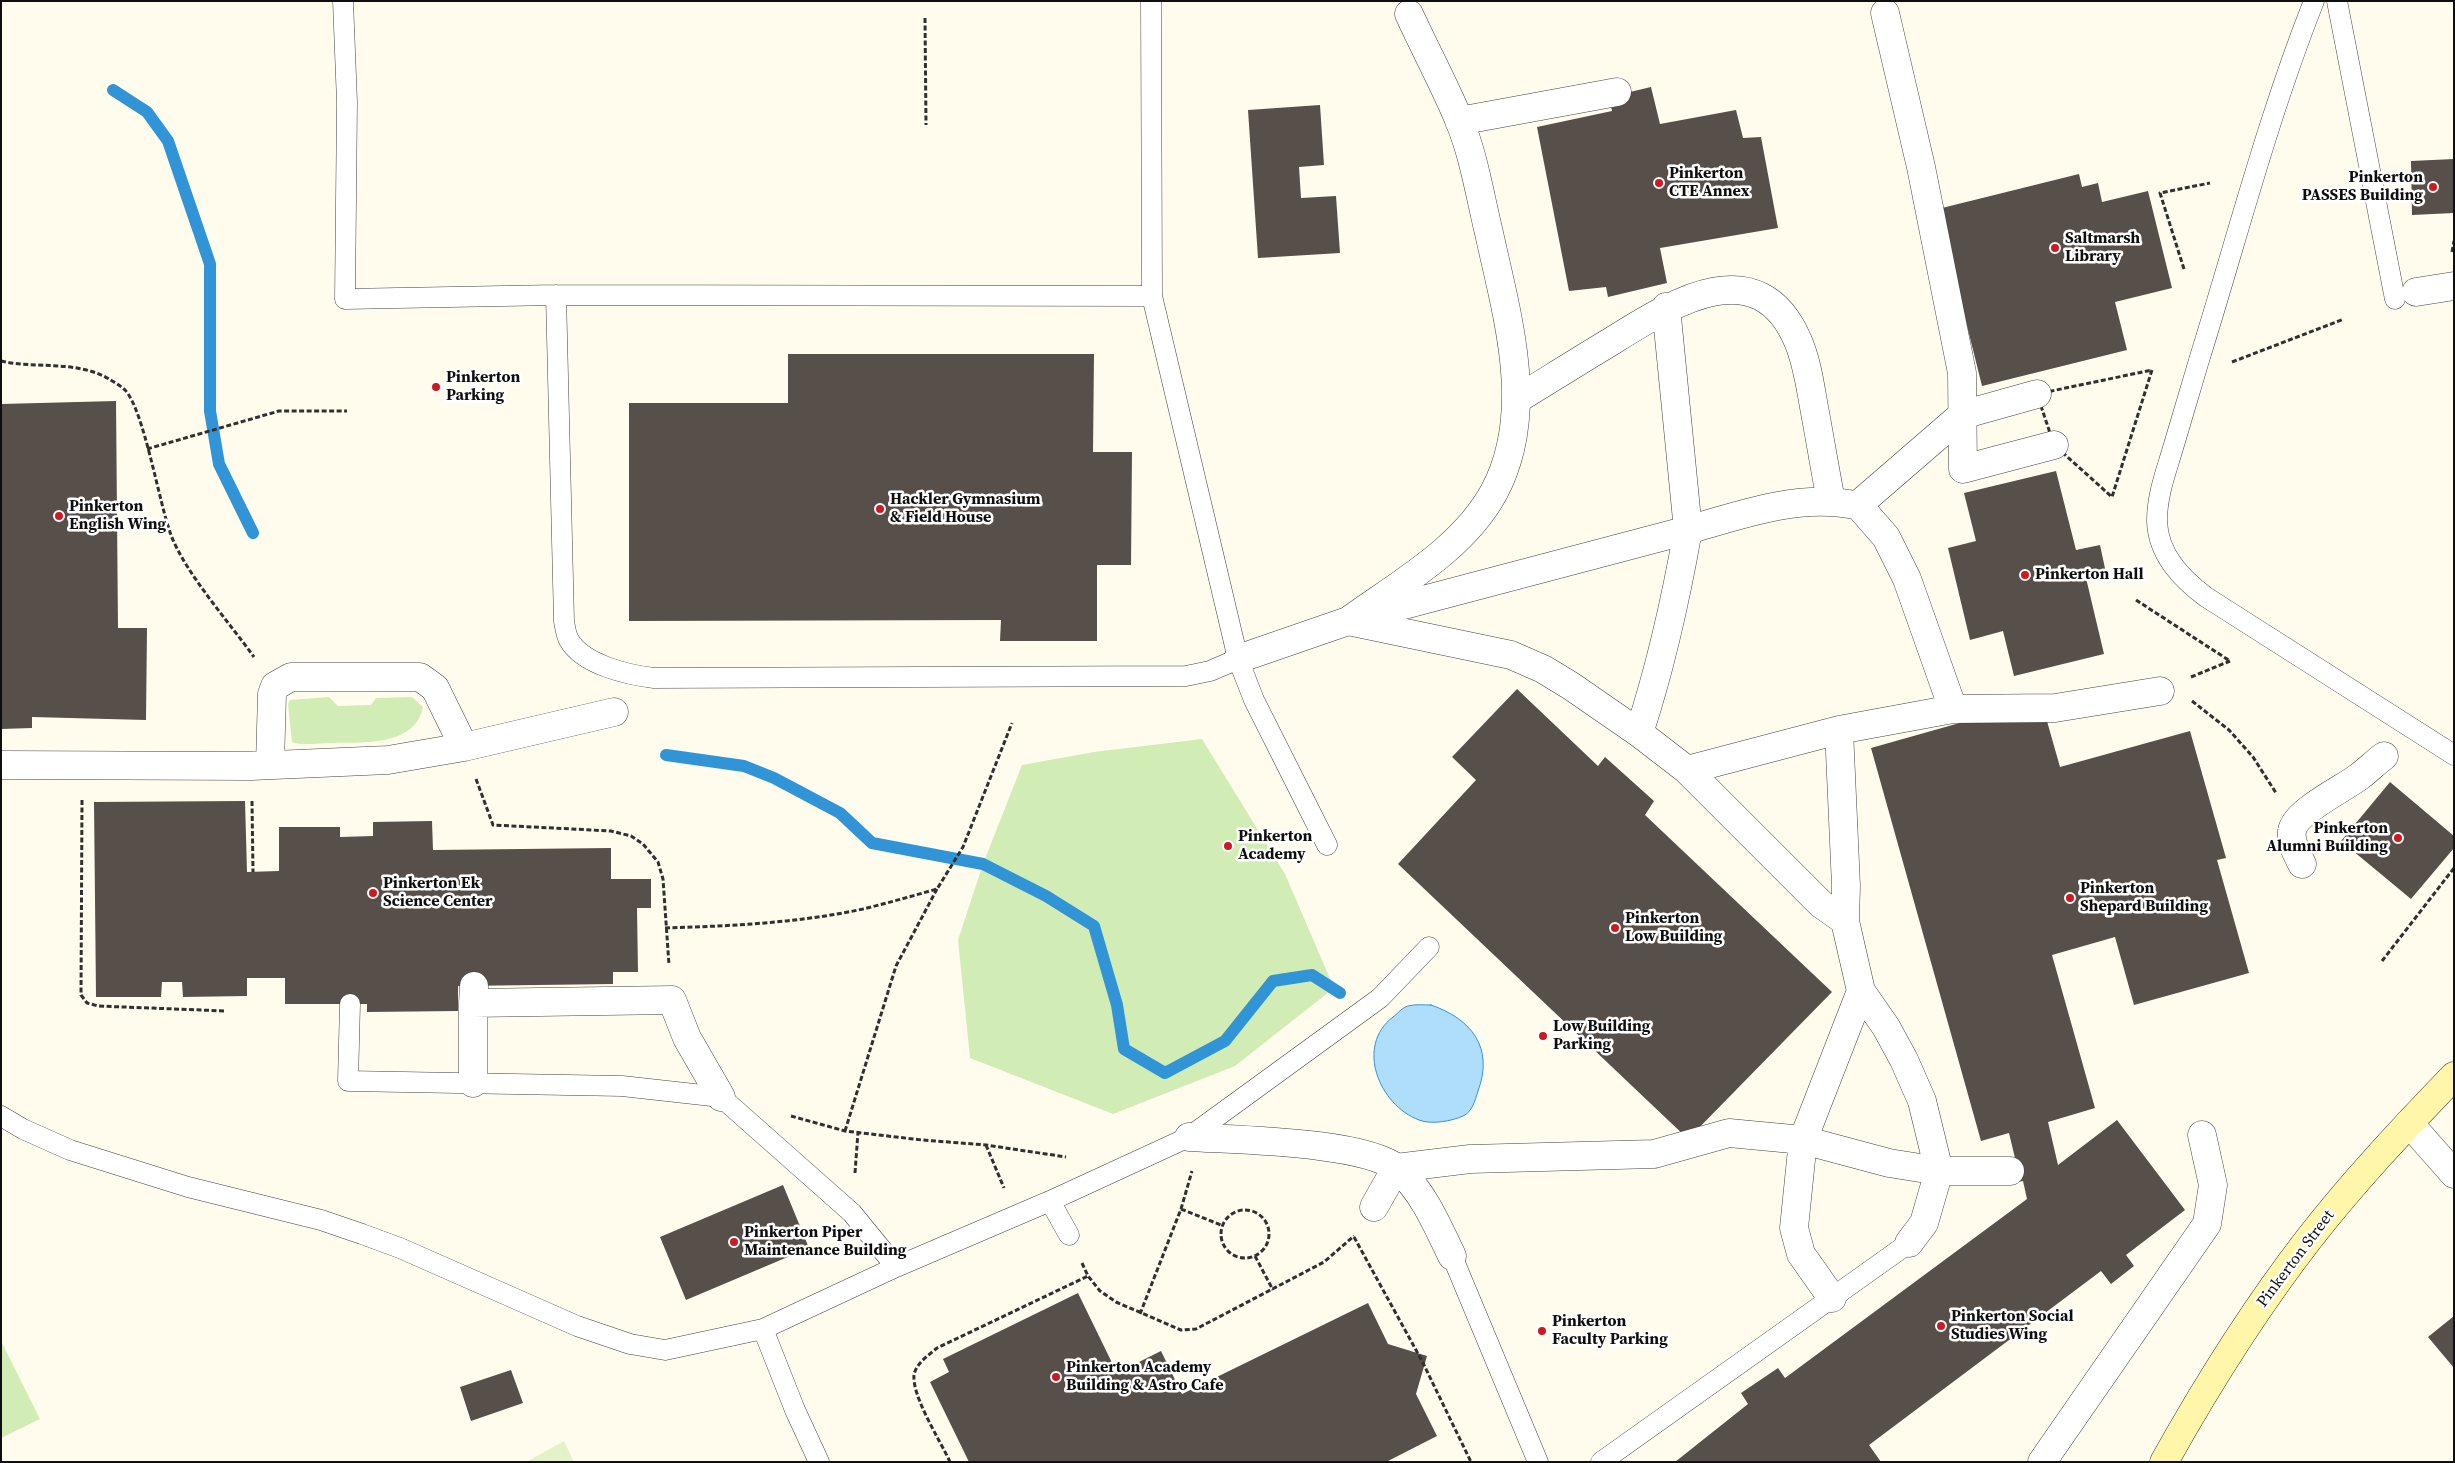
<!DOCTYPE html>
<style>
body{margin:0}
#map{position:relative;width:2455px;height:1463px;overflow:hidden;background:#fffcee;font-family:"Source Serif 4",serif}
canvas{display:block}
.frame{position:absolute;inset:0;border:2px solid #0e0e0e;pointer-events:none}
</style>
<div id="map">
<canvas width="2455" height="1463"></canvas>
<div class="frame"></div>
</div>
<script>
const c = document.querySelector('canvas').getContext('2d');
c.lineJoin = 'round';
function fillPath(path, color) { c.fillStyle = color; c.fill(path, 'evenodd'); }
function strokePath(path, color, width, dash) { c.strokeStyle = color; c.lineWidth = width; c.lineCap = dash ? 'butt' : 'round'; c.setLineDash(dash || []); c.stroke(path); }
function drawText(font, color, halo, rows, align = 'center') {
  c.font = font + ' "Source Serif 4",serif'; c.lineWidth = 5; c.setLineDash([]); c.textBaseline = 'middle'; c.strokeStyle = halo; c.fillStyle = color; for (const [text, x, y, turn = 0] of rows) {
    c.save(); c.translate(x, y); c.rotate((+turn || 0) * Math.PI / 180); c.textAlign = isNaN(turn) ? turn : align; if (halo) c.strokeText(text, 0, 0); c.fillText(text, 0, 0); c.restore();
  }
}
const green = new Path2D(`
 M329,697l9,9 33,-1 5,-7 36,-1 11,10c-8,40 -61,35 -92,36 -12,0 -28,3 -39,-1l-4,-38 2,-4z
 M1202,739l83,135 49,114 -99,78 -122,48 -143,-56 -12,-118 25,-76 39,-99 72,-13z
 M1,1341l39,78 -39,19z`);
const pitch = new Path2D(`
 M564,1441l10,21h-48z`);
const water = new Path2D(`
 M1431,1005c41,14 63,43 47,86 -3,10 -6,21 -15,25 -11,5 -32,9 -44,4 -40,-15 -64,-74 -26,-103 4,-3 10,-10 15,-11 7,-2 16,-1 23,-1z`);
const stream = new Path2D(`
 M113,90l34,22 21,29 42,123v147l9,53 34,69
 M666,755l78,11 30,12 66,35 32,30 111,21 63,32 48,30 23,79 7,44 41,24 60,-32 48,-60 39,-6 28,18`);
const building = new Path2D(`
 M1651,87l9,37 76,-14 7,28 18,-1 17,91 -118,20 7,35 -59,14 -2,-10 -37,4 -32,-164 75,-16 -3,-14z
 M1320,105l4,60 -25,2 2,31 35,-2 4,57 -82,5 -10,-148z
 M2454,159v54l-42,2 -1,-54z
 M2079,174l3,13 16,-4 4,19 46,-11 24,97 -57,14 12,48 -145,36 -44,-177z
 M788,354h306l-1,98h39l-1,113h-34v76h-97l1,-21 -372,1v-218h159z
 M116,401l2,227h29l-1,92 -114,-3v11l-31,1v-325z
 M2056,471l20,79 24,-5 6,28 -20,5 18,76 -90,22 -11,-45 -33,9 -22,-92 28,-7 -12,-48z
 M1517,689l81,77 7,-9 49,44 -9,14 187,177 -144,147 -290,-275 78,-84 -24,-23z
 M2041,700l19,67 130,-36 36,127 -9,2 32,113 -115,32 -19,-68 -63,18 43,153 -47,14 10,43 59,-45 68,90 -59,45 8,11 -23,18 -10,-13 -232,174 12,17h-206l73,-58 -7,-11 37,-25 7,10 242,-179 -4,-18 -10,2 -5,-24 7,-1 -6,-25 -28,8 -110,-393z
 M2390,782l64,54v12l-43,51 -70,-58z
 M245,801l2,71 32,-1v-44h61v10l33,-1v-14l59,-1 1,29 178,-2v31h40v29h-14l1,64h-25v12l-155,2v25l-91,1v-8h-82v-26h-38v18l-64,1 -1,-15h-20l-1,15h-65l-2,-195z
 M783,1185l26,63 -123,52 -26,-63z
 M1078,1293l39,80 44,-22 21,43 186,-91 20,41 39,12 -11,38 21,42 -51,26h-417l-39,-80 19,-10 -6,-13z
 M2454,1316v52l-26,-31z
 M511,1370l12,33 -52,18 -11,-34z`);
const path = new Path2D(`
 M925,18l1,107
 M2452,252l2,-11
 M2184,269l-24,-76 50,-10
 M1,361c35,8 76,-1 108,18 5,3 12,7 16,11 19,20 34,113 46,145 15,39 58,87 83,122
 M2232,362l112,-43
 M2152,370l-40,127 -58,-52 -17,-51z
 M147,449l132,-38h68
 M2136,600l94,61
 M2191,677l39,-16
 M2192,701l37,29 24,27 23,36
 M476,779l17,46 118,6 20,5 12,8 15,18 5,17 6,86
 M82,800l-1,195 6,8 11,3 128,5
 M252,801l1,71
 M665,928c66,-2 133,-5 198,-19 25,-6 49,-13 74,-20l26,-42 49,-124
 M2382,961l72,-93
 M791,1116l54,15 77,9 64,5 80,12
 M845,1131l51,-165 41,-77
 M986,1145l18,43
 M855,1173l3,-41
 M1181,1209l40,16
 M1221 1234a24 24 0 1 1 48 0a24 24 0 1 1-48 0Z
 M1354,1237l68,124 49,101
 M1255,1256l18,34
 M1082,1263l6,13 12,15 16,11 65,28 15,-1 128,-67 30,-26
 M1140,1314l41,-105 11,-38
 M950,1462c-10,-22 -38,-65 -36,-87 2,-12 15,-20 23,-27l151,-72`);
const lane = new Path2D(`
 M343,1l4,101 -2,197 211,-4 596,1
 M1151,1l1,295 86,363 16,41 73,145
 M2314,1c-46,116 -77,237 -114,356 -9,30 -18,61 -27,91 -7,24 -16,47 -16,73 1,34 25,58 49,76l248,158
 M2337,1l58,298
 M556,295l8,326c1,6 2,14 5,19 14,25 60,35 85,38l532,-2 24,-5 28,-12
 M350,1004l-2,77 274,5 99,11 131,116 44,54
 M1,1116l22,13 47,21 118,37 133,33 41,14 38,14 177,78 53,18 35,6 98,-21 133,-62 154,-66 139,-64 191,-139 49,-51
 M1050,1201l19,34
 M1452,1256l86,206
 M763,1329l32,81 24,52
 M1601,1462l308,-219`);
const street = new Path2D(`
 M1885,13l36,154 41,206 1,96 91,-24
 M1459,121l158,-29
 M2416,292l38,-6
 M1666,307l22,223c52,-15 107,-35 161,-26
 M1516,400c31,-19 61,-38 91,-56 60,-37 150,-99 191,-3 9,21 12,44 16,66 6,32 11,63 17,94
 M1370,614l318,-84c-12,68 -27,136 -49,203
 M1348,621c51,-37 115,-72 146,-129 43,-80 13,-176 -5,-259 -9,-37 -15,-77 -30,-113 -15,-36 -34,-71 -50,-106
 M1238,659l110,-38 163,34 32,14 28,17 68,47 48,37 152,-40 114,-21 102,-1 105,-17
 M1953,709l-46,-130 -21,-42 -28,-32 104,-90 75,-21
 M1839,730l7,156 -1,35 16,70 25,36 18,33 18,41 17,70 -15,52 -15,20
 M270,764l2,-70 3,-8 16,-9h129l15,11 29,59
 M1,765l250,1 137,-6 76,-13 150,-35
 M1687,770l134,134 24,17
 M2302,864c-5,-10 -12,-22 -10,-33 3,-20 53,-43 68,-55 9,-7 16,-14 24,-20
 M474,986l-1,17 199,-3 15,38 34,59
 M473,1083v-80
 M2409,1123l45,51
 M1189,1137c46,3 176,4 209,32 26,24 39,56 54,87
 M1374,1207l22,-39 74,-9 184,-5 75,-21 74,7 58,-149
 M1832,1298l-31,-44 -7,-26 9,-88 86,23 50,8h71
 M2042,1462l165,-238 6,-39 -11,-50`);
const secondary = new Path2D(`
 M2164,1462c43,-77 90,-152 144,-222 45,-58 95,-111 146,-164`);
const markers = [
 [1659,183,5,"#c81b23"],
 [2433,187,5,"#c81b23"],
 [2055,248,5,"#c81b23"],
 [436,387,5,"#c81b23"],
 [880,509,5,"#c81b23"],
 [59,516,5,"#c81b23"],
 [2025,575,5,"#c81b23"],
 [2398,838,5,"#c81b23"],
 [1228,846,5,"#c81b23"],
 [373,893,5,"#c81b23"],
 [2070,898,5,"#c81b23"],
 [1615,928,5,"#c81b23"],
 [1543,1036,5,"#c81b23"],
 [734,1242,5,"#c81b23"],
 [1941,1326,5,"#c81b23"],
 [1542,1331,5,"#c81b23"],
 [1056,1377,5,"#c81b23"]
];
const poiNames = [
 ["Pinkerton",1669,174],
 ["CTE Annex",1669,192],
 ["Pinkerton",2423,178,"right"],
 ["PASSES Building",2423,196,"right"],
 ["Saltmarsh",2065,239],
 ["Library",2065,257],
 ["Pinkerton",446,378],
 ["Parking",446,396],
 ["Hackler Gymnasium",890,500],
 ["& Field House",890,518],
 ["Pinkerton",69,507],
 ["English Wing",69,525],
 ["Pinkerton Hall",2035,575],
 ["Pinkerton",2388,829,"right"],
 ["Alumni Building",2388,847,"right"],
 ["Pinkerton",1238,837],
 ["Academy",1238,855],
 ["Pinkerton Ek",383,884],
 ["Science Center",383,902],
 ["Pinkerton",2080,889],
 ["Shepard Building",2080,907],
 ["Pinkerton",1625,919],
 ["Low Building",1625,937],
 ["Low Building",1553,1027],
 ["Parking",1553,1045],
 ["Pinkerton Piper",744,1233],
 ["Maintenance Building",744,1251],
 ["Pinkerton Social",1951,1317],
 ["Studies Wing",1951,1335],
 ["Pinkerton",1552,1322],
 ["Faculty Parking",1552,1340],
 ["Pinkerton Academy",1066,1368],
 ["Building & Astro Cafe",1066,1386]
];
const streetNames = [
 ["Pinkerton Street",2296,1259,-53]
];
fillPath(green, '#d1ecb5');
fillPath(pitch, '#e4f3c7');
fillPath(water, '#afdefa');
strokePath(water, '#3094d7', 1);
strokePath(stream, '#3094d7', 12);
fillPath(building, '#574f49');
strokePath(lane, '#414141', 21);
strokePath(street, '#414141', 29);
strokePath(secondary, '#303030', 29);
strokePath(path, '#303030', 3, [5, 2.5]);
strokePath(lane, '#fff', 20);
strokePath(street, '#fff', 28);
strokePath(secondary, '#fff6a9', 28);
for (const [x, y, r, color] of markers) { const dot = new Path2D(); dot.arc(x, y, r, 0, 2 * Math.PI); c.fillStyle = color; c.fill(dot); strokePath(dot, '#fff', 2); }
drawText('bold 16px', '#0e0e0e', '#fff', poiNames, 'left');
drawText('16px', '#0e0e0e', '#fff', streetNames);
</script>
